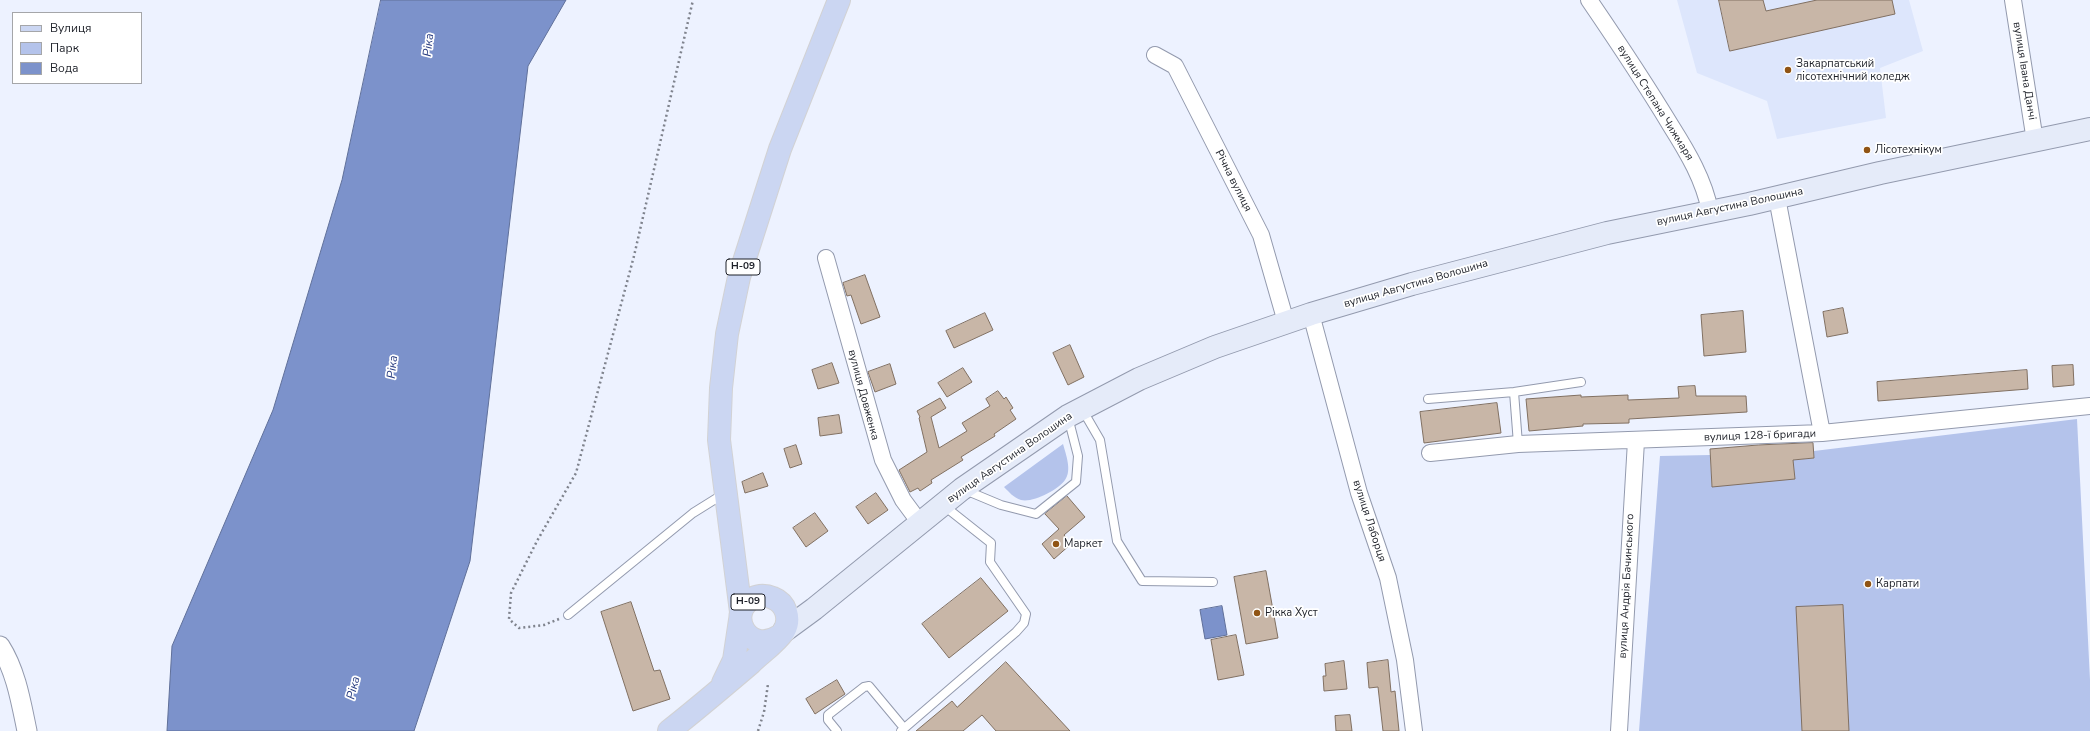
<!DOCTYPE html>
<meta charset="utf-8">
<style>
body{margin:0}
#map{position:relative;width:2090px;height:731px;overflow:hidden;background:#edf2ff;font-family:"Nunito Sans",sans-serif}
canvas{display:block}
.legend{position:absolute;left:12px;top:12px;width:130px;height:72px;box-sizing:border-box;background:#fff;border:1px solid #a5a6a9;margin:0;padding:5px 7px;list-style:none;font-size:12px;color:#1d2028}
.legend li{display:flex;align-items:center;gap:8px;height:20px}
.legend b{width:20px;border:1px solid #a5a6a9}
</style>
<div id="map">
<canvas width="2090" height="731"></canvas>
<ul class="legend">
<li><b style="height:5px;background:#cbd6f2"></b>Вулиця</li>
<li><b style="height:11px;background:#b4c3eb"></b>Парк</li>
<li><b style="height:11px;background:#7c92cb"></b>Вода</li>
</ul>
</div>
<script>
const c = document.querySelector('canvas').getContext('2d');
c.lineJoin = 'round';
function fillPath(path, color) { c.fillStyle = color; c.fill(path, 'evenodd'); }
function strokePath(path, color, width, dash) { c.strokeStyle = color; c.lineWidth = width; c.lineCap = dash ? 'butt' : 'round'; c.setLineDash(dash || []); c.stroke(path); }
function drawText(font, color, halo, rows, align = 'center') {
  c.font = font + ' "Nunito Sans",sans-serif'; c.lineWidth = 3.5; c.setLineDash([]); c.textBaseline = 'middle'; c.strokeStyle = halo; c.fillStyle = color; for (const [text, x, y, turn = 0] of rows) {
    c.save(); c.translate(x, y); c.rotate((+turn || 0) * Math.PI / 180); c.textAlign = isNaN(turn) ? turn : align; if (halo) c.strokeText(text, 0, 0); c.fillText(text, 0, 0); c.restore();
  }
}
const built = new Path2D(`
 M1677,0h232l14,51 -43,17 6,50 -109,21 -10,-38 -70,-28z`);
const green = new Path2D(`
 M2077,419l13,261v51h-451l21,-275 50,-1 2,32 81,-27 21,-2v-7z
 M1063,444c3,11 9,26 2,36 -7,10 -32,23 -44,20 -7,-2 -12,-8 -17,-13z`);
const water = new Path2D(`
 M381,0h185l-38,66 -58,495 -56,170h-247l5,-85 101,-236 69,-230z
 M1222,606l5,29 -22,4 -5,-29z`);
const building = new Path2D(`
 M1719,0h44l3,11 51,-11h75l3,14 -165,37z
 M865,275l15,42 -19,7 -10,-29 -4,1 -4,-13z
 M1843,308l5,25 -21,4 -4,-25z
 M1743,311l3,41 -42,4 -3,-41z
 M985,313l8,17 -39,18 -8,-17z
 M1070,345l14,32 -16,8 -15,-32z
 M832,363l7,20 -21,6 -6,-19z
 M890,364l6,20 -21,8 -7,-20z
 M2073,365l1,20 -21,2 -1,-21z
 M963,368l9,14 -25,15 -9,-14z
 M2027,370l1,19 -150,12 -1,-19z
 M1695,386l1,10h50l1,16 -118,7v4l-46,1v2l-54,5 -3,-32 55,-4v2l47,-2v5l51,-2 -1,-11z
 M998,391l6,8 2,-2 7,11 -3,2 6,9 -22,15 1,2 -34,21 2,3 -32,20 1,3 -12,8 -2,-3 -8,4 -11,-22 28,-18 -8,-34 1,-1 -3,-6 23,-13 6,10 -15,9 8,31 28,-17 -5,-8 28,-17 -4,-7z
 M1497,403l4,30 -77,10 -4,-31z
 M839,415l3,18 -22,3 -2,-18z
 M1813,443l1,15 -21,2 2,19 -83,8 -2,-38 48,-4z
 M796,445l6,19 -12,4 -6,-19z
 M763,473l5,13 -23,7 -3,-11z
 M876,493l12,17 -20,14 -12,-17z
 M1067,496l18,21 -21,18 7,9 -17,15 -12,-15 17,-15 -14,-15z
 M815,513l13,18 -22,16 -13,-19z
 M1266,571l12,67 -32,6 -12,-67z
 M981,578l27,33 -59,47 -27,-34z
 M631,602l23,69 6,-1 10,29 -37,12 -32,-99z
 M1843,605l6,126h-47l-6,-124z
 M1236,635l8,40 -26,5 -7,-40z
 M1388,660l3,32 4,-1 4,40h-16l-5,-44 -9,1 -2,-25z
 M1344,661l3,28 -23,2 -1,-15h3l-1,-12z
 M1006,662l64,69h-74l-14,-16 -19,16h-47l36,-30 5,6z
 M837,680l8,14 -30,20 -9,-15z
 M1350,715l2,16h-16l-1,-15z`);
const path = new Path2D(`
 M559,619l-15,6 -25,3 -10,-9 2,-26 26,-52 39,-68 58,-217 59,-256
 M758,731l6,-19 4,-28`);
const service = new Path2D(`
 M1514,392l4,52
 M1428,399l86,-7 67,-10
 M1082,409l18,31 17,101 25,40 71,1
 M965,490l36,15 35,9 40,-32 2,-26 -10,-39
 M568,615l125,-102 32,-20
 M837,731l-9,-11v-5l36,-28 5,-1 35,42
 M901,731l115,-99 8,-9 2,-9 -36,-52 1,-19 -48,-38`);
const minor = new Path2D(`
 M1589,0c28,41 56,83 82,126 17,27 33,54 39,85
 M2013,0l22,141
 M1155,55l20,11 86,169 25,87
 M1777,198l45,235
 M826,258l57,202 20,40 17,23
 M1311,314l48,179 29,85 17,82 9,71
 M1430,453l88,-9 304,-11 268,-27
 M1619,731l17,-290`);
const tertiary = new Path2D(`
 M0,646c16,25 21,56 27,85`);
const secondary = new Path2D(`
 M784,631l30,-22 148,-120 106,-73 71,-37 76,-32 96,-33 101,-30 195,-51 142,-29 131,-31 210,-44`);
const primary = new Path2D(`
 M741,612l-22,-172 2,-52 6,-54 12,-57 41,-128 59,-149
 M723,683l11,-23 6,-40
 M669,731c28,-22 55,-45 82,-68 10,-10 25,-20 33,-32 7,-12 2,-28 -11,-33 -7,-3 -14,-3 -20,0 -28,15 -5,58 26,38`);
const markers = [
 [1788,70,4,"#905414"],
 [1867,150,4,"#905414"],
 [1056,544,4,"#905414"],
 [1868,584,4,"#905414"],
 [1257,613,4,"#905414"]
];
const shields = [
 [743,267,34],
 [748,602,34]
];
const shieldNames = [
 ["Н-09",743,267],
 ["Н-09",748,602]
];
const poiNames = [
 ["Закарпатський",1796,64],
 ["лісотехнічний коледж",1796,77],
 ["Лісотехнікум",1875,150],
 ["Маркет",1064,544],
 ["Карпати",1876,584],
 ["Рікка Хуст",1265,613]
];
const streetNames = [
 ["вулиця Івана Данчі",2024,71,81],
 ["вулиця Степана Чижмаря",1655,103,58],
 ["Річна вулиця",1233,181,63],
 ["вулиця Августина Волошина",1730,207,-12],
 ["вулиця Августина Волошина",1416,284,-16],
 ["вулиця Довженка",863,395,75],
 ["вулиця 128-ї бригади",1760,436,-2],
 ["вулиця Августина Волошина",1010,458,-35],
 ["вулиця Лаборця",1369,521,72],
 ["вулиця Андрія Бачинського",1627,586,-87]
];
const waterNames = [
 ["Ріка",429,45,-84],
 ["Ріка",393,367,-84],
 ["Ріка",354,688,-76]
];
fillPath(built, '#dde6fc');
fillPath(green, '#b4c3eb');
fillPath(water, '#7c92cb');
strokePath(water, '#60709a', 1);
fillPath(building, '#c8b6a7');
strokePath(building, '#817062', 1);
strokePath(service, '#939aae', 10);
strokePath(minor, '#939aae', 18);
strokePath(tertiary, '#939aae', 21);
strokePath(secondary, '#939aae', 24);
strokePath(primary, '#d2d2d4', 24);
strokePath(path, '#7f838d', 2.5, [2, 3]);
strokePath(service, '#fff', 8);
strokePath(minor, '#fff', 16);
strokePath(tertiary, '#fff', 19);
strokePath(secondary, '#e5ebf9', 22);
strokePath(primary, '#cbd6f2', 22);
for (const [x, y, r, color] of markers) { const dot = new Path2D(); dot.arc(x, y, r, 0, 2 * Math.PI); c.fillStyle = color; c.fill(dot); strokePath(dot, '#fff', 1.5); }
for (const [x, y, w] of shields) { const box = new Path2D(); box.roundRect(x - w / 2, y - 8, w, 16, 3); c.fillStyle = '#fff'; c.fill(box); strokePath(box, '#1d2028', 1); }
drawText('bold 10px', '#1d2028', null, shieldNames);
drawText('11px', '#1d2028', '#fff', poiNames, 'left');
drawText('11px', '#1d2028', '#fff', streetNames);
drawText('italic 12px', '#263a7f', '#fff', waterNames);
</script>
